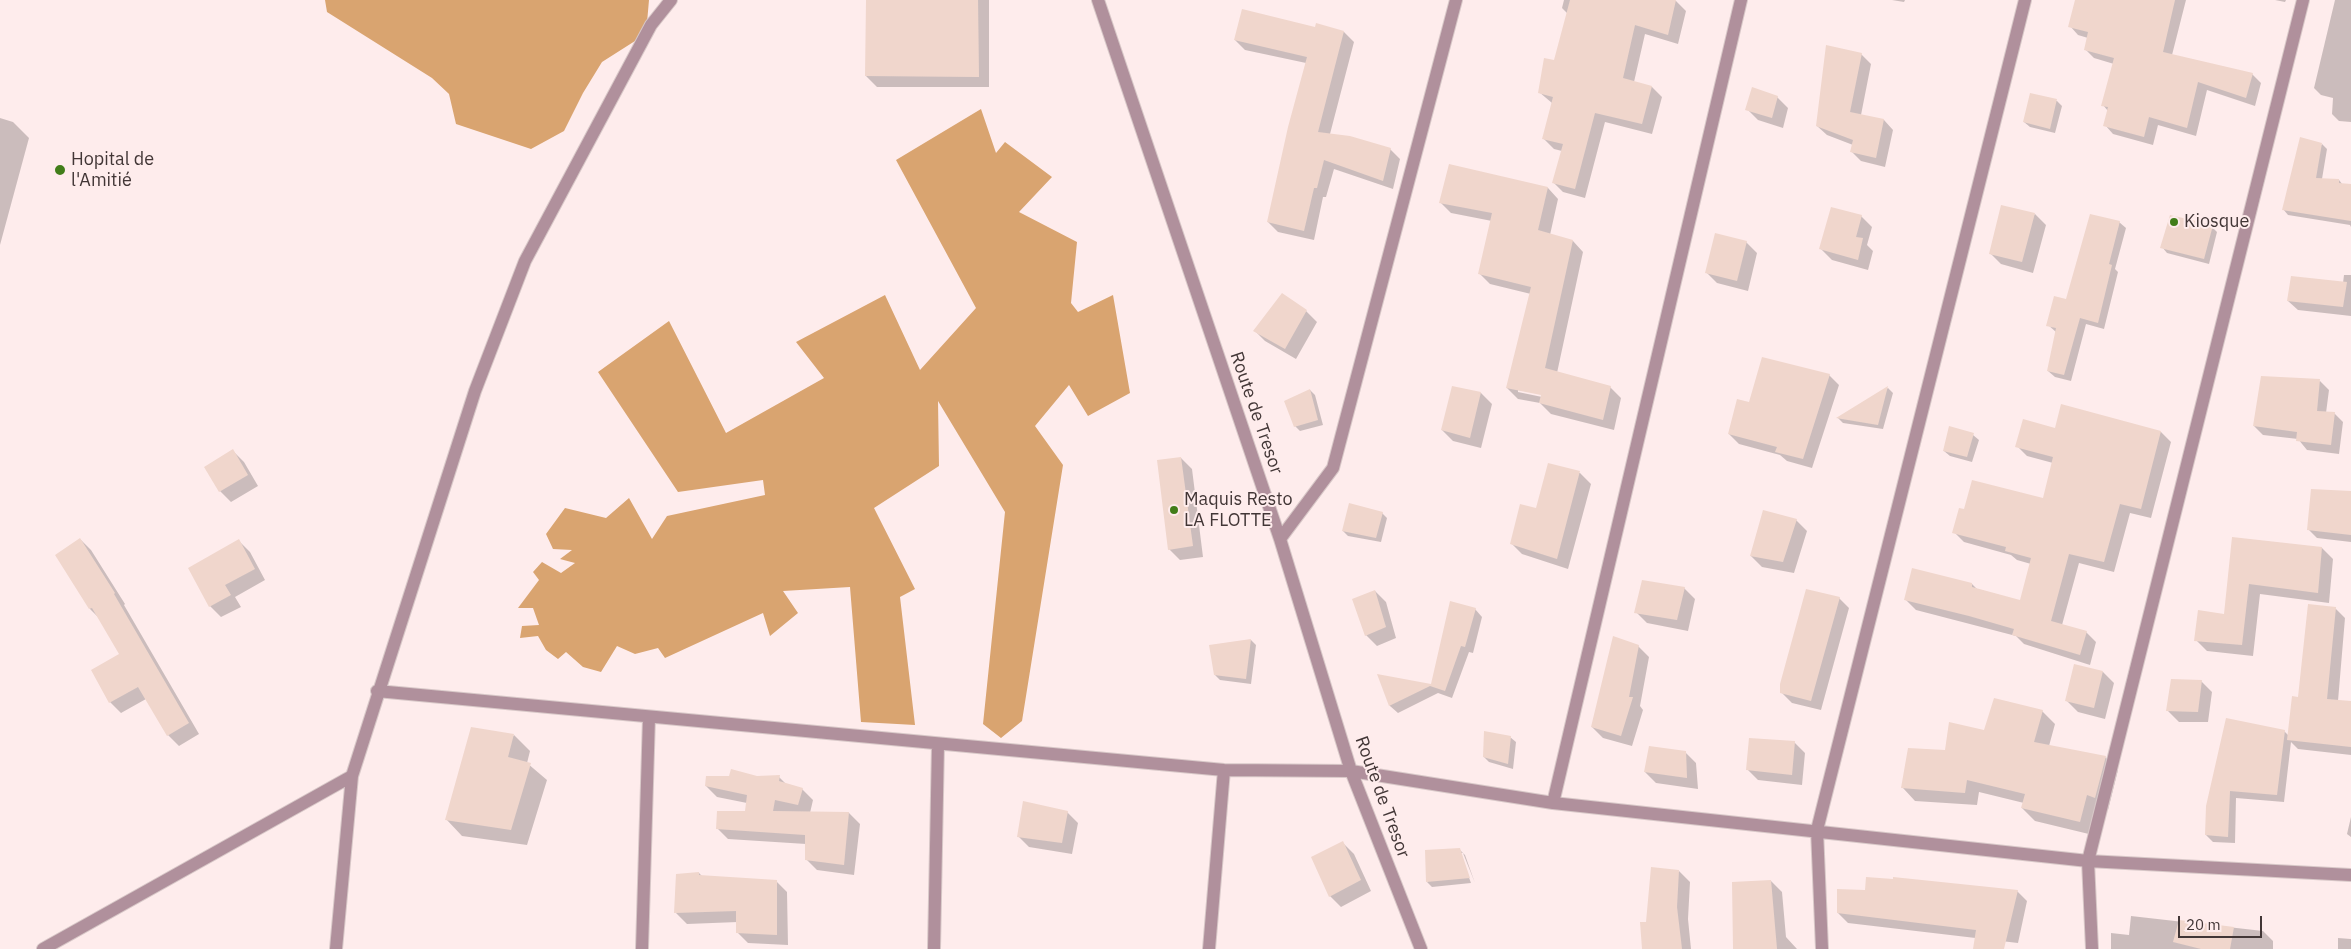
<!DOCTYPE html>
<meta charset="utf-8">
<style>
body{margin:0}
#map{position:relative;width:2351px;height:949px;overflow:hidden;background:#feecec;font-family:"IBM Plex Sans",sans-serif}
canvas{display:block}
.scale{position:absolute;left:2178px;top:916px;width:84px;height:22px;box-sizing:border-box;border:2px solid #423636;border-top:0;padding-left:6px;font-size:15px;line-height:18px;white-space:nowrap;color:#423636;-webkit-text-stroke:4px #feecec;paint-order:stroke}
</style>
<div id="map">
<canvas width="2351" height="949"></canvas>
<div class="scale">20 m</div>
</div>
<script>
const c = document.querySelector('canvas').getContext('2d');
c.lineJoin = 'round';
function fillPath(path, color) { c.fillStyle = color; c.fill(path, 'evenodd'); }
function strokePath(path, color, width, dash) { c.strokeStyle = color; c.lineWidth = width; c.lineCap = dash ? 'butt' : 'round'; c.setLineDash(dash || []); c.stroke(path); }
function drawText(font, color, halo, rows, align = 'center') {
  c.font = font + ' "IBM Plex Sans",sans-serif'; c.lineWidth = 4; c.setLineDash([]); c.textBaseline = 'middle'; c.strokeStyle = halo; c.fillStyle = color; for (const [text, x, y, turn = 0] of rows) {
    c.save(); c.translate(x, y); c.rotate((+turn || 0) * Math.PI / 180); c.textAlign = isNaN(turn) ? turn : align; if (halo) c.strokeText(text, 0, 0); c.fillText(text, 0, 0); c.restore();
  }
}
const forest = new Path2D(`
 M325,0h324l-3,34 -44,28 -19,31 -19,38 -33,18 -75,-25 -7,-30 -17,-16 -105,-66z
 M981,109l15,44 9,-11 47,35 -33,35 58,30 -6,61 7,9 35,-17 17,98 -42,23 -19,-31 -34,41 28,39 -41,256 -21,17 -18,-14 22,-212 -67,-111 1,65 -65,42 41,81 -15,8 15,128 -54,-3 -11,-135 -67,4 15,22 -28,23 -7,-23 -98,45 -7,-10 -23,6 -18,-8 -16,26 -18,-5 -17,-15 -8,7 -12,-9 -8,-14 -18,2 2,-12 17,-1 -6,-17h-15l21,-28 -6,-8 9,-10 19,11 14,-10 -15,-4 12,-9 -19,-1 -7,-15 19,-26 41,10 23,-20 23,41 15,-23 98,-21 -2,-15 -85,12 -80,-120 71,-51 57,112 98,-55 -28,-36 89,-47 35,75 56,-62 -80,-148z`);
const shadow = new Path2D(`
 M867,0h122v87h-112l-11,-11z
 M1564,0h105l7,1 10,10 -8,33 -33,-10 -11,48 18,5 10,10 -10,37 -47,-12 -20,76 -22,-6 -10,-10 9,-31 -8,-2 -10,-10 8,-36 -13,-11 16,-30 13,-48 -6,-6z
 M1892,0h13l-1,2z
 M2130,0h56l-14,55 80,19 9,9 -6,23 -48,-16 -11,46 -38,-11 -5,20 -40,-11 -8,-9 3,-14 -5,-6 11,-41 -20,-6 -9,-9 3,-11 -10,-3 -8,-9z
 M2275,0h11l-1,2z
 M2335,0h16v122l-12,-1 -7,-7 1,-16 -12,-3 -7,-7z
 M1315,29l29,3 10,10 -24,92 60,15 10,10 -7,30 -59,-20 -8,28h-3l-9,43 -36,-8 -10,-10 38,-159 -61,-13 -10,-10z
 M1861,54l10,10 -10,51 23,5 9,10 -8,37 -24,-6 -9,-9 1,-7 -26,-10 -10,-9z
 M2031,94l26,7 5,5 -7,27 -25,-6 -6,-5z
 M1777,97l11,11 -5,20 -25,-8 -11,-11z
 M0,118l13,4 16,16 -29,107z
 M2322,144l5,5 -5,30 17,1 4,5h8v42l-1,-2 -62,-10 -5,-6z
 M1450,166l98,22 10,11 -8,36 23,6 10,11 -26,121 53,14 11,11 -7,32 -63,-16 -11,-11 -22,-4 -11,-11 24,-94 -41,-10 -11,-11 13,-52 -41,-8 -11,-11zM1518,390l29,5v3l-29,-6z
 M2035,214l11,11 -13,48 -32,-9 -11,-11z
 M1861,216l11,11 -5,18 6,6 -5,19 -36,-10 -11,-11z
 M2119,222l7,6 -11,41 3,3 -14,57 -18,-5 -15,57 -16,-4 -7,-6 8,-39 -8,-7 19,-25z
 M2212,227l5,5 -8,32 -42,-11 -5,-6z
 M1746,242l11,11 -9,38 -31,-8 -11,-11z
 M2344,275h7v41l-53,-6 -10,-9 55,-18z
 M1306,311l11,11 -21,37 -31,-18 -10,-10z
 M1829,375l10,10 -27,83 -25,-7 -7,-6 -41,-11 -10,-10 21,-30z
 M2320,381l9,9 -3,23h8l9,9 -4,32 -32,-4 -9,-11 -35,-4 -9,-9z
 M1453,387l28,6 11,11 -11,44 -28,-7 -11,-11z
 M1888,388l5,5 -10,36 -40,-6 -5,-5z
 M1310,390l5,5 8,30 -23,6 -5,-5z
 M2056,430l105,2 10,10 -20,76 -21,-5 -16,59 -35,-9 -17,62 24,7 10,10 -6,23 -66,-21 -8,-8 -100,-26 -10,-10 66,-16 5,5 44,12 10,-37 -14,-4 -6,-5 -47,-13 -10,-10 90,-33 9,-36 -26,-7 -10,-10z
 M1973,435l6,5 -7,22 -22,-6 -6,-5z
 M233,451l11,11 14,24 -27,16 -11,-11 -14,-24z
 M1181,458l11,11 11,88 -23,3 -11,-11z
 M1549,465l31,8 11,11 -23,85 -46,-15 -11,-11 26,-33z
 M2351,492v50l-34,-4 -9,-9z
 M1382,513l5,5 -6,24 -33,-6 -5,-5z
 M1796,520l11,11 -13,42 -32,-6 -11,-11z
 M2233,538l89,10 11,11 -4,44 -69,-9 -7,62 -46,-5 -11,-11 29,-24z
 M80,539l11,11 34,54 -1,1 75,129 -20,12 -11,-11 -22,-36 -25,14 -11,-11 11,-47 -22,-37 -9,-9z
 M239,541l11,11 15,28 -30,17 6,10 -20,10 -11,-11 -20,-38z
 M1684,588l11,11 -7,32 -41,-8 -11,-11z
 M1375,591l11,11 10,36 -19,8 -11,-11z
 M1839,598l10,10 -28,102 -29,-7 -10,-10z
 M2335,608l10,10 -7,83 13,2v52l-53,-6 -7,-7 -7,60 -48,-4 -1,45 -22,-1 -7,-7 1,-29 77,-75 4,4 12,-37z
 M1475,609l7,8 -9,36 -4,-1 -17,46 -14,-5 -40,20 -8,-7 -11,-31 53,11z
 M1251,640l5,5 -5,39 -31,-4 -5,-5 -5,-29z
 M1638,646l11,11 -9,49 3,4 -11,36 -29,-8 -11,-11z
 M2075,665l28,7 11,11 -9,36 -27,-7 -11,-11z
 M2201,681l11,11 -4,30h-29l-11,-11z
 M2042,711l13,13 -6,22 56,11 13,13 -10,40 -9,-3 -6,28 -58,-14 -13,-13 2,-5 -45,-11 -2,13 -62,-4 -12,-13 43,-36z
 M514,735l16,16 -3,12 20,17 -20,65 -65,-9 -16,-17z
 M1510,737l6,5 -3,27 -24,-7 -5,-5z
 M1794,742l11,11 -3,32 -44,-5 -11,-11z
 M1685,752l11,11 2,26 -42,-6 -11,-11z
 M757,777h22l8,8 15,4 11,11 -3,13h39l11,11 -6,51 -37,-5 -11,-11v-15l-78,-5 -11,-11 29,-16 1,-9 -30,-6 -11,-11z
 M1067,812l11,11 -6,31 -43,-7 -11,-11z
 M2351,817v20l-4,-3z
 M1343,843l11,11 17,37 -30,16 -11,-11 -18,-39z
 M1459,849l6,6 10,28 -12,-30h-3l11,30 -39,4 -5,-5z
 M1679,871l11,11 -2,37 3,30h-48l4,-26z
 M699,873l3,3 74,5 11,11 1,53 -40,-2 -11,-11 1,-10 -51,2 -11,-11 2,-38z
 M1771,881l11,11 4,45 11,12h-63z
 M2017,891l10,10 -9,42 -170,-20 -10,-10z
 M2131,916l132,15 10,10v8h-162v-16l18,2z
 M2338,938l13,1v10h-13z`);
const building = new Path2D(`
 M866,0h112l1,77 -114,-1z
 M1570,0h106l-8,35 -33,-10 -12,53 29,8 -10,38 -47,-11 -20,76 -23,-6 11,-39 -21,-5 11,-42 -15,-4 6,-35 10,2z
 M2075,0h100l-12,52 90,21 -7,25 -48,-16 -11,46 -38,-11 -5,20 -41,-11 5,-19 -7,-1 13,-48 -30,-8 4,-18 -20,-5z
 M1242,9l73,18 1,-4 28,8 -26,101 32,4 41,12 -8,33 -59,-21 -7,28h-3l-10,43 -37,-9 21,-95 19,-70 -73,-17z
 M1826,45l36,8 -12,59 34,7 -8,39 -26,-6 3,-12 -37,-14z
 M1752,87l26,9 -6,22 -27,-8z
 M2030,93l27,6 -7,30 -27,-7z
 M2300,137l22,6 -6,35 23,1v4l12,1v37l-69,-11z
 M1449,164l99,23 -10,43 35,10 -28,128 66,18 -8,34 -64,-17 2,-8 -35,-7 25,-101 -53,-13 14,-61 -53,-10z
 M2001,205l34,8 -13,49 -33,-8z
 M1831,207l31,8 -6,22 7,1 -5,22 -39,-11z
 M2090,214l30,7 -11,43 3,1 -14,58 -18,-5 -16,57 -17,-4 9,-43 -10,-2 8,-30 12,3z
 M2170,215l43,10 -9,34 -44,-11z
 M1715,233l32,8 -10,40 -32,-8z
 M2291,276l56,6 -4,25 -56,-6z
 M1282,293l25,17 -22,39 -32,-18z
 M1762,357l68,17 -27,85 -28,-7 2,-5 -49,-13 9,-35 12,3z
 M2261,376l59,3 -3,32 18,1 -4,33 -35,-4 1,-9 -44,-6z
 M1452,386l29,6 -11,46 -29,-8z
 M1888,386l-10,39 -42,-7z
 M1310,389l8,31 -24,7 -10,-26z
 M2061,404l100,27 -20,78 -21,-5 -16,58 -35,-8 -18,67 36,10 -7,24 -68,-20 2,-6 -45,-13 -65,-16 8,-32 60,15v4l48,13 11,-42 -26,-7 1,-4 -54,-14 7,-25 5,1 8,-29 71,18 10,-41 -38,-10 8,-28 32,9z
 M1949,426l25,7 -7,24 -24,-6z
 M233,449l15,26 -29,17 -15,-25z
 M1181,457l12,89 -25,4 -11,-90z
 M1548,463l32,8 -23,88 -47,-15 10,-40 16,4z
 M2311,489l40,2v44l-44,-5z
 M1349,503l34,9 -7,26 -34,-7z
 M1763,510l34,9 -14,43 -33,-6z
 M2232,537l90,10 -4,46 -69,-9 -7,61 -48,-4 4,-31 26,4z
 M80,538l35,55 -1,1 75,129 -22,13 -29,-49 -29,16 -18,-33 28,-16 -27,-46 -3,1 -34,-54z
 M239,539l16,30 -30,16 6,10 -22,12 -21,-39z
 M1642,580l43,7 -8,33 -43,-7z
 M1806,589l34,8 -29,104 -31,-8v-9z
 M1375,590l11,37 -21,9 -13,-37z
 M1450,601l26,7 -11,39 -4,-1 -16,45 -15,-5 -41,20 -12,-32 54,10z
 M2308,604l28,3 -9,92 24,2v46l-64,-7 5,-44 6,1z
 M1613,636l26,9 -10,52h4l-12,39 -30,-9z
 M1251,639l-5,40 -32,-4 -5,-30z
 M2074,664l29,7 -9,37 -29,-7z
 M2171,679l31,1 -4,32 -32,-1z
 M1994,698l49,12 -9,32 72,14 -11,42 -8,-3 -7,27 -59,-14 4,-14 -58,-14 -2,13 -64,-5 7,-40 37,2 4,-28 35,8z
 M2226,718l59,12 -8,65 -47,-4 -2,46 -23,-2 1,-29z
 M471,727l43,7 -6,23 23,6 -20,67 -66,-10z
 M1484,731l27,5 -3,28 -25,-7z
 M1749,738l46,3 -3,34 -46,-5z
 M1649,746l37,5 1,27 -43,-6z
 M731,769l26,7 23,-1 -1,6 24,7 -5,17 -23,-5 -2,11 76,1 -5,53 -39,-5v-25l-89,-6 1,-18h28l2,-16 -42,-9 1,-10h23z
 M1023,801l45,10 -6,32 -45,-6z
 M1343,841l18,39 -32,17 -18,-40z
 M1460,848l10,30 -44,4 -1,-32z
 M1651,867l28,3 -2,37 5,42h-40l-2,-27h6z
 M699,872v3l78,5v55l-41,-2v-22l-62,2 2,-39z
 M1866,877l27,2v-2l125,13 -14,59h-31l3,-19 -139,-17v-24l28,1z
 M1771,880l6,69h-44l-1,-67z
 M2179,920l55,7 -4,22h-29l-28,-7z`);
const minor = new Path2D(`
 M1098,0l182,539 71,232 70,178
 M1280,539l53,-71 123,-468
 M377,691l847,79 127,1 202,32 535,58 263,14
 M1553,803l188,-803
 M43,949l309,-173
 M336,949l16,-173 123,-385 50,-130 126,-236 20,-25
 M642,949l7,-232
 M934,949l4,-205
 M1209,949l15,-179
 M1822,949l-5,-119 208,-830
 M2092,949l-4,-88 215,-861`);
const markers = [
 [60,170,6,"#417d19"],
 [2174,222,5,"#417d19"],
 [1174,510,5,"#417d19"]
];
const poiNames = [
 ["Hopital de",71,160],
 ["l'Amitié",71,181],
 ["Kiosque",2184,222],
 ["Maquis Resto",1184,500],
 ["LA FLOTTE",1184,521]
];
const streetNames = [
 ["Route de Tresor",1256,413,71],
 ["Route de Tresor",1382,797,70]
];
fillPath(forest, '#d9a470');
fillPath(shadow, '#0003');
fillPath(building, '#f0d6cc');
strokePath(minor, '#d8c8c8', 14);
strokePath(minor, '#b0909c', 12);
for (const [x, y, r, color] of markers) { const dot = new Path2D(); dot.arc(x, y, r, 0, 2 * Math.PI); c.fillStyle = color; c.fill(dot); strokePath(dot, '#feecec', 2); }
drawText('18px', '#423636', '#feecec', poiNames, 'left');
drawText('18px', '#423636', '#feecec', streetNames);
</script>
